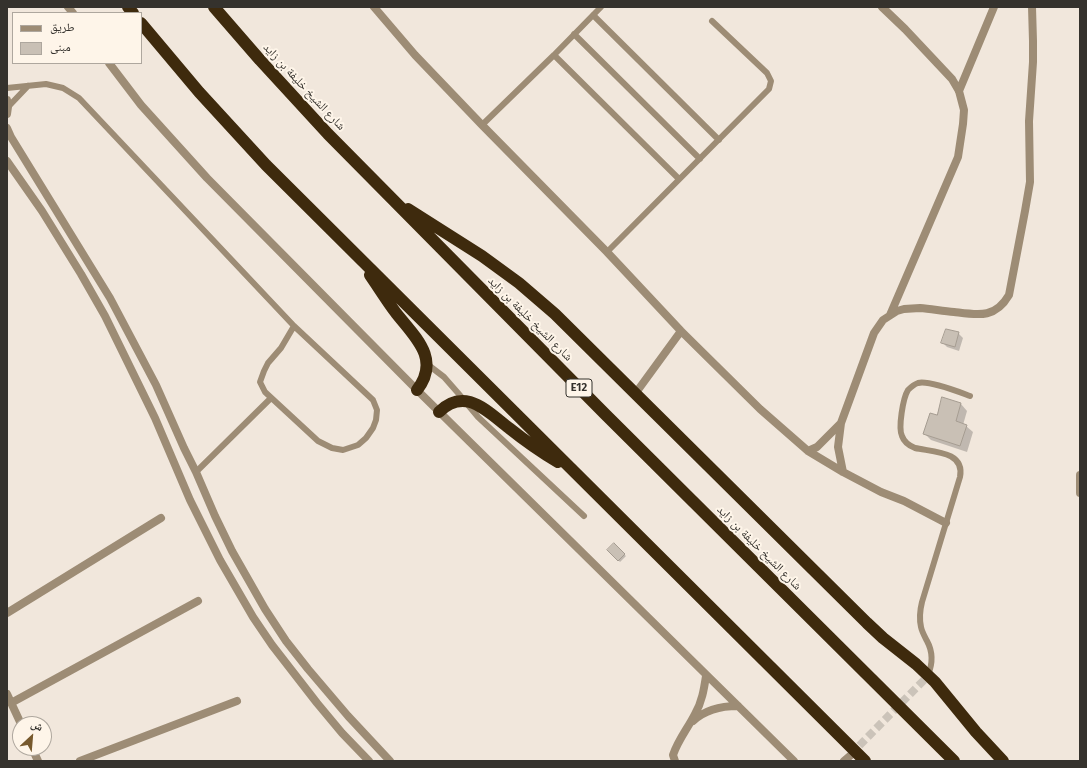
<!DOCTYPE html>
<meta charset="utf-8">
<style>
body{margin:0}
#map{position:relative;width:1087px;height:768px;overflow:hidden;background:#f1e7dc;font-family:"Fira Sans","Noto Naskh Arabic",sans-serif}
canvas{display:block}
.frame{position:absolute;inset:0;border:8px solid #35322d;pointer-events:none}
.legend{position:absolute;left:12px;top:12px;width:130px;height:52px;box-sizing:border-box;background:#fef5e9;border:1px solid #aea79e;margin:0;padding:5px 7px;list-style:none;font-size:12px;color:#35322d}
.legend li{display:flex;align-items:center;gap:8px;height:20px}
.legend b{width:20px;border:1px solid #aea79e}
.north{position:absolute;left:12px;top:716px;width:40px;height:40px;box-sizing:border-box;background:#fef5e9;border:1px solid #aea79e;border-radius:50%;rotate:26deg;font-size:11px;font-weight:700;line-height:16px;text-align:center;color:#35322d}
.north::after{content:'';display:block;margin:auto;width:14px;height:18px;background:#77592d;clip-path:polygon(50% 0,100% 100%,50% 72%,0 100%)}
</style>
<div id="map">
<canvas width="1087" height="768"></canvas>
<div class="frame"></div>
<ul class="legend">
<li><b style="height:5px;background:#9d8c75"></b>طريق</li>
<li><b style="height:11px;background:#c9c0b5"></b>مبنى</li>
</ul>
<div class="north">ش</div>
</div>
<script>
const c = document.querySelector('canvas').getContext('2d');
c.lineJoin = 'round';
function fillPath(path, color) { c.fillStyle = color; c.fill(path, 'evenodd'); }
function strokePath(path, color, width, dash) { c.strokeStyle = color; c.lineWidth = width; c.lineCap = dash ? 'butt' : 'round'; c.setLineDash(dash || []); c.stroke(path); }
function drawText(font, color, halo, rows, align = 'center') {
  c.font = font + ' "Fira Sans","Noto Naskh Arabic",sans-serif'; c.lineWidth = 4; c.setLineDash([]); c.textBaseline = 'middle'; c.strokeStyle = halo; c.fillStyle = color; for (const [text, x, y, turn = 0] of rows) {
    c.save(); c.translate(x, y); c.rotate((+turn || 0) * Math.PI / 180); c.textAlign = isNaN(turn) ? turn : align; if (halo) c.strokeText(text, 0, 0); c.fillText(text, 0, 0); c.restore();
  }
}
const shadow = new Path2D(`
 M958,333l5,5 -4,13 -12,-4 -4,-4z
 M943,398l18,6 6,7 -4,14 3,1 7,6 -6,20 -36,-12 -6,-6 12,-18z
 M614,545l12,11 -6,6 -11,-12z`);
const building = new Path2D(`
 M946,329l13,3 -4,15 -14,-4z
 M942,397l19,6 -5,18 11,4 -7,21 -37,-12 7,-21 7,2z
 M614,543l11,11 -7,7 -11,-11z`);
const streetTunnel = new Path2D(`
 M851,754l74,-75`);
const lane = new Path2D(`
 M593,15l126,125
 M574,34l126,125
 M554,55l125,124
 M7,88l39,-4 17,4 16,10 215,228 79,74 4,10 -1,10 -3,8 -7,10 -8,7 -15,5 -11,-2 -14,-7 -53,-49 -5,-10 4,-11 4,-8 13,-15 13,-22
 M8,107l20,-21
 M482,125l72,-70 47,-48
 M607,252l162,-163 2,-8 -4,-8 -55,-52
 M427,364l17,13 14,16 20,24 106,99
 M196,472l75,-74
 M928,675c5,-12 5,-23 -1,-34 -2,-4 -5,-9 -6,-14 -2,-9 -1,-17 1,-25l38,-125c5,-26 -27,-25 -45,-29 -5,-2 -11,-6 -13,-12 -4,-8 1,-38 6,-46 3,-3 7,-6 10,-7 11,-3 41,9 52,13`);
const street = new Path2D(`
 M68,7l5,6
 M374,7l41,48 67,70 125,127 74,79 79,78 48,42 35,21 38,20 23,9 42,22
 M882,7l23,22 47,50 7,12 5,19 -1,14 -5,33 -68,158
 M109,63l32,42 66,73 210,212 377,371
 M959,91l35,-84
 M7,100l1,7 -1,7
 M7,128l4,9 99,161 46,87 28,63 12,24 19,44 17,35 33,58 21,32 22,28 40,47 42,45
 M7,161l35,50 39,63 24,42 50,102 35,82 30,60 33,57 19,28 45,58 25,30 27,28
 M635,394l46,-63
 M808,451l9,-4 24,-24
 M843,472l-5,-25 3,-24 33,-90 9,-13 14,-9 7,-2 16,-1c11,1 23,3 34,4 24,3 41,7 55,-17l16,-84 5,-29 -1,-61 4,-59v-21l-1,-34
 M1080,475v18
 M7,613l154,-95
 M7,694l14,30
 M11,703l187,-102
 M693,721c13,-12 28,-15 45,-15
 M32,748l6,13
 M80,761l157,-60
 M675,761l-2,-6c5,-15 15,-27 22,-41 7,-12 9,-25 11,-38
 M844,761l7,-6`);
const highway = new Path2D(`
 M128,7l5,6
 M214,7l46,53 68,74 277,280 349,347
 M141,23l58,69 67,73 599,596
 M408,209l74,47 37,27 36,31 312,309 16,15 33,26 19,18 41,50 27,29
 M370,275c9,13 17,26 26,38 19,24 45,46 21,77
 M439,412c8,-8 19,-13 31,-10 14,4 27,17 39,26 15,12 32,24 49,34`);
const shields = [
 [579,388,26]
];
const shieldNames = [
 ["E12",579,388]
];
const streetNames = [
 ["شارع الشيخ خليفة بن زايد",304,87,47],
 ["شارع الشيخ خليفة بن زايد",530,319,45],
 ["شارع الشيخ خليفة بن زايد",759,548,45]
];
fillPath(shadow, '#0003');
fillPath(building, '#c9c0b5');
strokePath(building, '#a59c91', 1);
strokePath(streetTunnel, '#cbc3b9', 8, [8, 4]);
strokePath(lane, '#9d8c75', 6);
strokePath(street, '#9d8c75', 8);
strokePath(highway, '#3e2a0d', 12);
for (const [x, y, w] of shields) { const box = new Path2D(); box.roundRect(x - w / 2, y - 9, w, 18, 3); c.fillStyle = '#fef5e9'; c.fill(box); strokePath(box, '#35322d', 1); }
drawText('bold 11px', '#35322d', null, shieldNames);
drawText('12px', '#35322d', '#fef5e9', streetNames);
</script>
